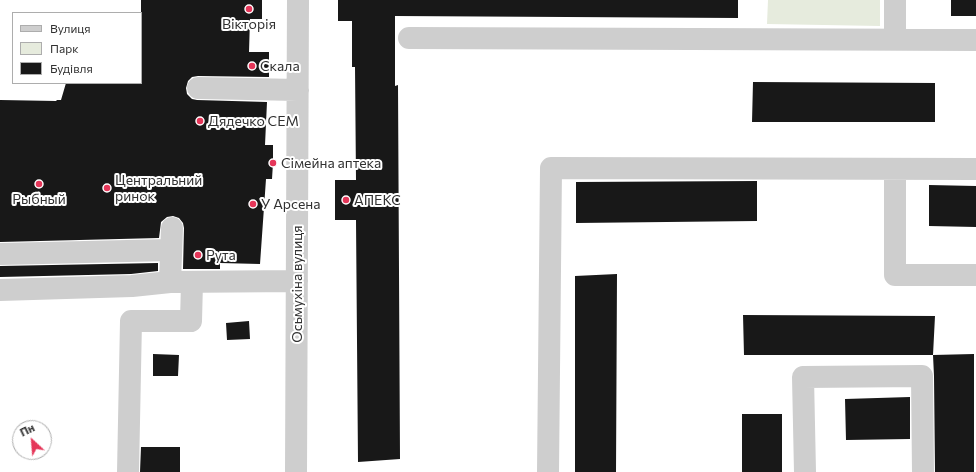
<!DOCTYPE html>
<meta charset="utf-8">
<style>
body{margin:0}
#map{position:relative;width:976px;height:472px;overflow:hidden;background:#fff;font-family:Commissioner,sans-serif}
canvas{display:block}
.legend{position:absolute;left:12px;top:12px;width:130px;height:72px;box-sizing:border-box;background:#fff;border:1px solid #adadad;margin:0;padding:5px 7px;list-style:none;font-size:12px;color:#313131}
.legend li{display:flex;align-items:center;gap:8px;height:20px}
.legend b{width:20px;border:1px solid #adadad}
.north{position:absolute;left:12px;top:420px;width:40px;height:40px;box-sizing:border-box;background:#fff;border:1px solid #adadad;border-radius:50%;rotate:334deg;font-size:11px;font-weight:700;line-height:16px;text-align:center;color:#313131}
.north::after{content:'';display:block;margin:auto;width:14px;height:18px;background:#e53659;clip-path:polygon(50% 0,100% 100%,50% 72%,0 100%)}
</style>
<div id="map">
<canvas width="976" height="472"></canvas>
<ul class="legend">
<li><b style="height:5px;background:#cecece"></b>Вулиця</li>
<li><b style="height:11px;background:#e6ebdd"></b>Парк</li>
<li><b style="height:11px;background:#181818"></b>Будівля</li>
</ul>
<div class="north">Пн</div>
</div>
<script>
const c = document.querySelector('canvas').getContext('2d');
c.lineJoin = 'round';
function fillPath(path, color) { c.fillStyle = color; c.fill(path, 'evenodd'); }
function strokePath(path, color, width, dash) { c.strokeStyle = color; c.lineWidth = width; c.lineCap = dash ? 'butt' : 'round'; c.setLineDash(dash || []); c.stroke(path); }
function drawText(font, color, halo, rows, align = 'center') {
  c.font = font + ' Commissioner,sans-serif'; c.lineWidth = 4; c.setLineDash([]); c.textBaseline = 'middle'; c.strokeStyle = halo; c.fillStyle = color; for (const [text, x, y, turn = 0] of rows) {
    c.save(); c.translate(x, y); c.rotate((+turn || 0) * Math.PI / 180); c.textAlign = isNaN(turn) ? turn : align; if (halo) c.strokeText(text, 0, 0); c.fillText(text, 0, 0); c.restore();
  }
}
const green = new Path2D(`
 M768,0h112v26l-113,-2z`);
const building = new Path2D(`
 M141,0h121v19h-12l-1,33h20v25l-71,-1 -6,1 -4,4 -2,7 1,6 5,5 5,1 70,2 -2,43h8v18l-1,16h-6l-6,85 -40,-1v6h-37l1,-41 -1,-5 -4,-5 -6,-2 -6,1 -6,5 -2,16 -159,4v-142l56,1 1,-1h4l5,-17h75z
 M338,0h400v18l-343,-2v70l3,-1 2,374 -42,3 -2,-242h-21v-40h21l-1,-113h-3v-46h-14z
 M951,0h25v16h-25z
 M753,82l182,1v39h-183z
 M757,181v40l-181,2v-41z
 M929,185l47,1v41l-47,-1z
 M158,263v8l-27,3 -131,3v-11z
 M617,274l-1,198h-41v-196z
 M743,315l192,1 -2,39h-189z
 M249,321l1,18 -23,1 -1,-17z
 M153,354l26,1 -1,21h-25z
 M974,354v118h-39l-1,-96 -1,-21z
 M910,397v42l-64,1 -1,-41z
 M742,414h40v58h-40z
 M141,447h39v25h-40z`);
const minor = new Path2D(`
 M409,38l567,2
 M895,39v-39
 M198,88l100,2
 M895,169v106h81
 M0,254l170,-4
 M170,282l2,-54
 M0,290l132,-4 38,-4 127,-1
 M128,472l3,-151h60l1,-39
 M296,472l2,-472
 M548,472l3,-304 425,1
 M805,472l-2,-95 119,-1 1,96`);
const markers = [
 [249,9,4,"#e53659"],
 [252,66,4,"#e53659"],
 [200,121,4,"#e53659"],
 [273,163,4,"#e53659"],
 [39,184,4,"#e53659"],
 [107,188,4,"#e53659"],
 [346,200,4,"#e53659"],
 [253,204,4,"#e53659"],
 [198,255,4,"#e53659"]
];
const poiNames = [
 ["Вікторія",249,24,"center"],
 ["Скала",260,66],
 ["Дядечко СЕМ",208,121],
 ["Сімейна аптека",281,163],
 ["Центральний",115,180],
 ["ринок",115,196],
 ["Рыбный",39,199,"center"],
 ["АПЕКС",354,200],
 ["У Арсена",261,204],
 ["Рута",206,255]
];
const streetNames = [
 ["Осьмухіна вулиця",297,284,-90]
];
fillPath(green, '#e6ebdd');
fillPath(building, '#181818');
strokePath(minor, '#cecece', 22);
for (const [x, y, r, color] of markers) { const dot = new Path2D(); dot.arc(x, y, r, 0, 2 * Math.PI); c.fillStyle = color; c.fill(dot); strokePath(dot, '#fff', 1.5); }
drawText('14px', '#313131', '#fff', poiNames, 'left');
drawText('14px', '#313131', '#fff', streetNames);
</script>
